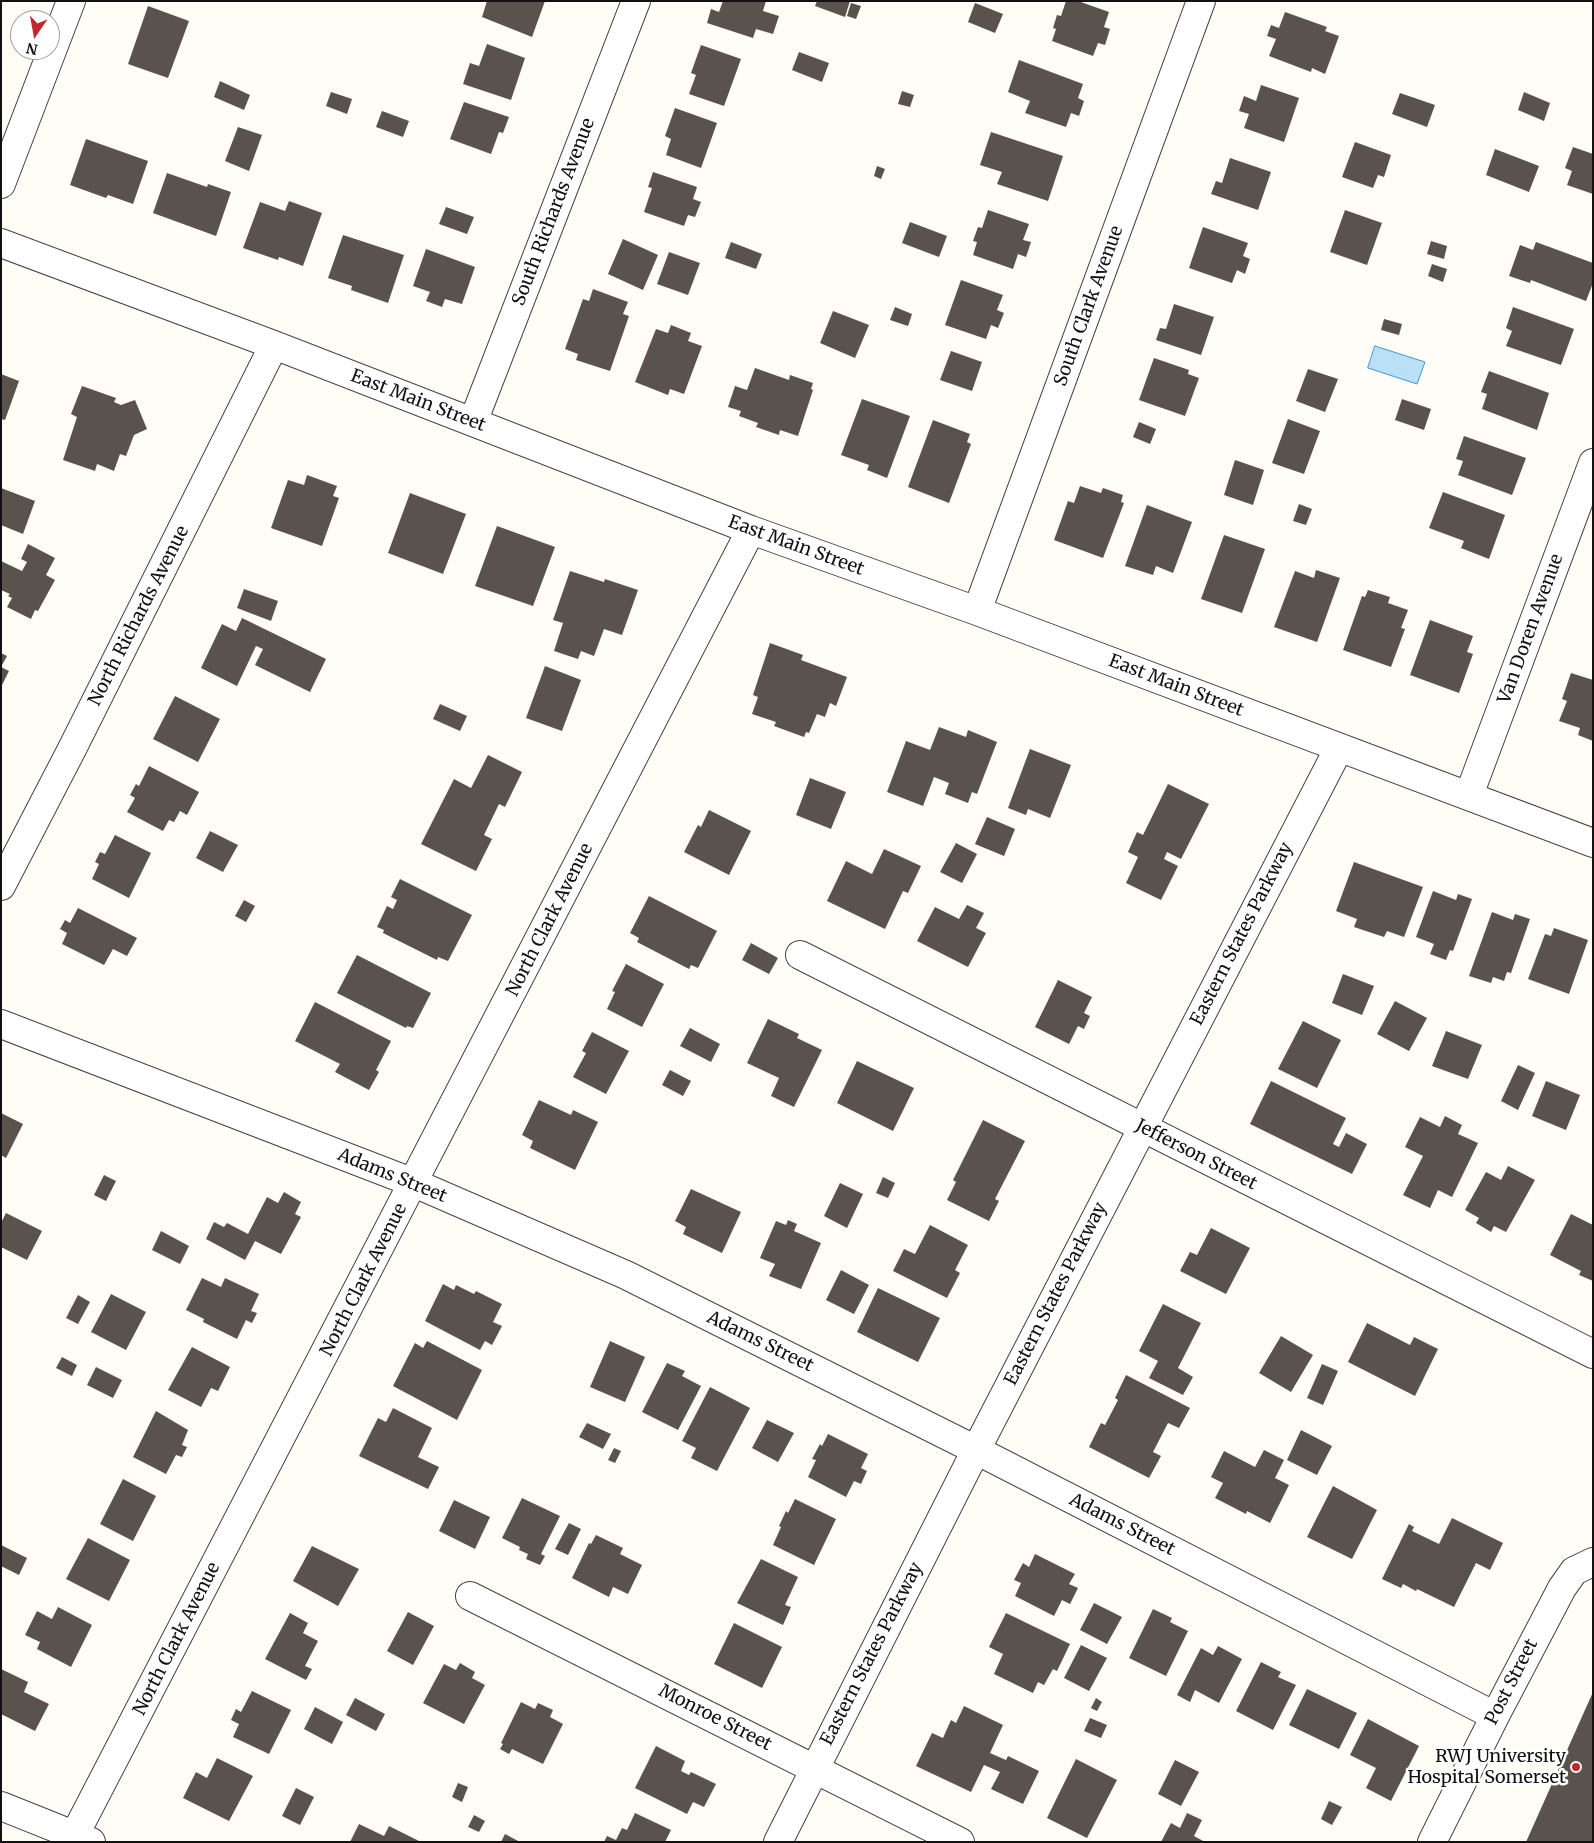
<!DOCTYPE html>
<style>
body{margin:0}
#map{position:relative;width:1594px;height:1843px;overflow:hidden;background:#fffdf5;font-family:Merriweather,serif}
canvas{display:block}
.frame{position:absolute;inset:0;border:2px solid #111;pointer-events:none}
.north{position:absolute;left:10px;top:10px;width:50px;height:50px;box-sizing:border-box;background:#fff;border:1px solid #a0a0a0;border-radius:50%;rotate:192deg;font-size:14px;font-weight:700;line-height:20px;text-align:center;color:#111}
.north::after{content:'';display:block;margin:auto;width:18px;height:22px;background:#c4262e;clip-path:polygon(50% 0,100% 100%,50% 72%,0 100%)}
</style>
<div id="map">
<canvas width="1594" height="1843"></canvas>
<div class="frame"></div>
<div class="north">N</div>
</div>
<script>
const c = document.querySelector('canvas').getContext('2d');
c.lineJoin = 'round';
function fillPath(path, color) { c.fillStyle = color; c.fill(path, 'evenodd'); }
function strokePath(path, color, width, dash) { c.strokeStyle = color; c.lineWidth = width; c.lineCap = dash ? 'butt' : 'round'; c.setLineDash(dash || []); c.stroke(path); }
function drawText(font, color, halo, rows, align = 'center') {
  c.font = font + ' Merriweather,serif'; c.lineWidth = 5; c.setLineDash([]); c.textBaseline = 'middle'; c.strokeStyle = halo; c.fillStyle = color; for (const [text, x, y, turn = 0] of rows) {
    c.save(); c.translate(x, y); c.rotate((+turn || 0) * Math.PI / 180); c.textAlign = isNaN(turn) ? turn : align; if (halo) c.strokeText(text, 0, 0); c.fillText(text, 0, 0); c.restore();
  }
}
const water = new Path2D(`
 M1375,346l50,16 -8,22 -49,-16z`);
const building = new Path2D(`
 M487,1h58l-13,36 -50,-20z
 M723,1h43l-3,10 16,5 -6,18 -17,-5 -3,9 -46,-15 4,-14 8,3z
 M817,1h33l-5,16 -30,-11z
 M1066,1h12l31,11 -5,15 6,2 -5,16 -7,-2 -5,13 -41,-15 4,-12 -3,-1 4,-13 4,1z
 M851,3l10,3 -5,13 -9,-3z
 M975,3l28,11 -8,19 -27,-11z
 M148,6l41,15 -21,57 -40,-14z
 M1285,12l42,15 -2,4 14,5 -14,38 -13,-6 -1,4 -42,-16 7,-17 -9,-3 4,-11 8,3z
 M487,44l38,14 -14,42 -48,-16 7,-21 9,3z
 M701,45l40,14 -17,47 -35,-12 7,-19 -5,-2z
 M799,52l30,11 -7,19 -30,-12z
 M1019,60l64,24 -5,14 6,3 -5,15 -8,-3 -5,14 -41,-14 5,-12 -22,-9z
 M220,81l30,14 -6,15 -30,-13z
 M1261,85l38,13 -15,44 -40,-14 5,-14 -10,-3 5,-15 12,5z
 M902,91l12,4 -4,12 -12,-3z
 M331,92l21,7 -5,15 -21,-8z
 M1524,92l26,11 -6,18 -26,-11z
 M1400,93l35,12 -8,22 -35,-13z
 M464,102l45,15 -6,16 -4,-1 -8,22 -41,-15z
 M675,108l42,15 -16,45 -35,-13 5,-16 -6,-3z
 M382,111l27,10 -6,16 -27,-10z
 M238,127l24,8 -13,36 -24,-10z
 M991,132l72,24 -15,45 -51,-17 5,-12 -22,-7z
 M86,139l62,22 -15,43 -25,-9 -2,3 -36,-13z
 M1355,142l36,13 -7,22 -6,-2 -5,13 -31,-11z
 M1573,147l20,7v40l-26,-9 5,-14 -7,-3z
 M1495,149l44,17 -10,26 -43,-17z
 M1230,158l41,14 -13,38 -47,-16 5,-13 6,2z
 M877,166l8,3 -4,10 -7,-3z
 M653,172l44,15 -4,12 8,3 -6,15 -7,-2 -4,11 -40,-14 8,-24 -4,-1z
 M167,173l40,14 1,-3 23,8 -15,44 -63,-23z
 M289,201l33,12 -19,53 -24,-9 -1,3 -35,-12 17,-46 25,9z
 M446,207l28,10 -7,17 -28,-10z
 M988,210l41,14 -6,16 8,2 -5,15 -8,-3 -5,15 -40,-14 4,-13 -4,-1 5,-14 4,1z
 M1345,210l37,13 -15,42 -37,-13z
 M910,222l37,14 -8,21 -37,-14z
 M1203,227l45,16 -5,13 7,3 -5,15 -8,-4 -5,13 -43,-15z
 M343,235l61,20 -16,48 -37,-13 1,-4 -24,-8z
 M623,239l35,16 -15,35 -35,-16z
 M1431,241l16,5 -3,13 -17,-5z
 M731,242l31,12 -6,15 -31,-11z
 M1536,242l57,21v20l-7,18 -55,-21 -1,3 -21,-7 11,-31 13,5z
 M426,249l49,18 -13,37 -17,-5 -3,8 -16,-6 4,-9 -17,-6z
 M669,252l31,11 -12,32 -31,-11z
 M1432,264l15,5 -4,13 -15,-6z
 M961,280l42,15 -6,15 7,3 -6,15 -7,-3 -5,14 -41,-14z
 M593,289l35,13 -5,12 6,2 -19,55 -34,-11 2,-6 -13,-5 18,-50 6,2z
 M1174,304l40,13 -13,38 -45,-15 4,-12 6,1z
 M895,307l17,7 -4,12 -18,-6z
 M1513,307l61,22 -13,36 -55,-19 6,-15 -6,-3z
 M833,311l36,14 -14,33 -35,-15z
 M1384,319l18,5 -3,11 -18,-5z
 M671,325l20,8 -3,8 14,5 -18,48 -14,-5 -2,6 -33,-13 21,-53 12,4z
 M951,351l31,11 -10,29 -32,-11z
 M1154,358l35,12 -1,4 11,4 -14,38 -46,-16z
 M755,368l34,12 1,-5 23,8 -2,6 2,1 -15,46 -18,-6 -1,5 -23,-8 2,-4 -19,-7 2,-5 -13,-4 7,-21 12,4z
 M1308,369l30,10 -13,33 -29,-11z
 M1489,371l60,22 -12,37 -55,-21 5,-15 -6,-2z
 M1,374l18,7 -14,39 -4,-1z
 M82,386l34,12 -2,4 7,3 14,-5 12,29 -13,6 -8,21 -6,-2 -6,17 -17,-7 -2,7 -32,-11 14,-43 -6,-3z
 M862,399l48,17 -23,62 -20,-8 2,-5 -28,-10z
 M1402,399l29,10 -7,21 -29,-10z
 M1288,419l32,12 -16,43 -32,-11z
 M933,420l37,14 -3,8 4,2 -22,59 -41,-16z
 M1139,422l17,7 -6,15 -17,-7z
 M1464,436l62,22 -14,37 -54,-20 5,-14 -7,-2z
 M1235,460l29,10 -11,35 -29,-10z
 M307,475l30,11 -4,10 6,2 -17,48 -51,-18 17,-48 16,5z
 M1080,486l21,7 2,-5 20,7 -2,7 3,1 -21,55 -49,-18 14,-39 6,2z
 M1,488l34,13 -12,33 -22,-9z
 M1443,492l62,23 -16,44 -28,-11 3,-7 -35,-13z
 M410,493l56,21 -23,60 -55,-21z
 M1299,504l13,5 -6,16 -13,-4z
 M1147,505l45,17 -19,51 -17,-7 -3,9 -28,-9z
 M497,526l58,21 -22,59 -58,-20z
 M1224,535l41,14 -23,64 -41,-14z
 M28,544l27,14 -9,17 9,5 -17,31 -3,-1 -4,9 -24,-12 5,-9 -4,-2 2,-2 -9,-4v-29l21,10 5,-9 -6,-3z
 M1316,570l24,8 -23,64 -43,-15 21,-56 19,7z
 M570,571l34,11 1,-3 33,11 -16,45 -18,-6 -10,27 -13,-5 -3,8 -24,-8 9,-28 -10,-3z
 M244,589l34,12 -7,20 -34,-13z
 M1368,590l22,7 -2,6 20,7 -7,18 4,1 -14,38 -48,-17 19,-54 3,1z
 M242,618l84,41 -16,33 -55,-27 8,-16 -7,-3 -19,40 -36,-18 21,-44 14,7z
 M1430,620l43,16 -6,16 6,2 -14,39 -49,-18z
 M770,643l33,12 -2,5 46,17 -11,29 -6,-3 -5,14 -8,-3 -8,19 -3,-1 -2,5 -30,-11 2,-4 -24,-8 6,-17 -5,-2z
 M1,653l6,3 -6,11z
 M545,666l36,14 -19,51 -36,-13z
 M1,667l8,4 -8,16z
 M1571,673l22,7v61l-15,-6 2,-7 -21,-7 8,-20 -5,-2z
 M175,696l45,23 -22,43 -45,-23z
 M440,704l27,12 -7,15 -27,-12z
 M939,727l27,10 2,-7 29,12 -20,52 -5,-2 -4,11 -23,-9 4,-11 -15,-6 -11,29 -36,-14 19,-51 24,9z
 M1030,749l41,16 -21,53 -22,-9 -2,6 -18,-7z
 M488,755l34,17 -17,35 -6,-3 -15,31 8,4 -16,32 -55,-27 33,-65 17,9z
 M149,766l50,26 -12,23 -7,-4 -6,11 -5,-2 -6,11 -36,-19 8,-14 -5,-3 6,-11 3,2z
 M810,778l36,14 -15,37 -35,-14z
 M1168,784l41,20 -28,55 -14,-7 -3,7 14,7 -17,34 -35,-17 12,-26 -10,-5 9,-20 6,3z
 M709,810l42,21 -22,44 -45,-23 14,-27 3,2z
 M987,817l28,12 -11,27 -29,-12z
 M210,831l28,14 -15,27 -27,-14z
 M115,835l36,18 -22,45 -37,-19 7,-15 -4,-2 5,-10 5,2z
 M956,843l21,11 -15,29 -22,-11z
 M884,849l37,17 -13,27 -5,-2 -18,38 -58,-28 19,-40 26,13z
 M1354,862l69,25 -19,50 -17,-6 -3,6 -30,-10 3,-8 -21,-8z
 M400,879l72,36 -24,46 -10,-4 -1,3 -54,-27 1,-3 -7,-3 10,-21 6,3 4,-9 -6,-3z
 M1433,891l23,9 2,-6 14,5 -19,52 -3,-1 -4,10 -16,-6 4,-10 -18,-7z
 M649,896l68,35 -19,37 -7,-3 -2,4 -52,-27 2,-4 -9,-5z
 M244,900l11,6 -9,16 -11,-6z
 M967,905l17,8 -8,15 10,5 -18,34 -51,-26 18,-34 24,12z
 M78,908l59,30 -10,18 -14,-7 -9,16 -42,-21 5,-11 -7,-4 5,-9 5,3z
 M1492,912l21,8 2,-6 15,5 -19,54 -4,-1 -3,9 -11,-4 -2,6 -22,-7z
 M1554,928l34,12 -19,54 -41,-15 17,-45 6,2z
 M751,943l27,15 -9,16 -27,-14z
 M357,955l74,38 -18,35 -6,-2 -1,2 -69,-35z
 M626,964l38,20 -22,43 -35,-18 8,-17 -3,-1z
 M1343,974l31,12 -12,29 -30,-12z
 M1058,980l34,17 -8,16 6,3 -6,13 -6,-3 -9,18 -34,-17z
 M1395,1001l32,17 -18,33 -32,-17z
 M315,1002l76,39 -15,29 3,2 -10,18 -34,-18 5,-8 -45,-23z
 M768,1019l31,15 -2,4 25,12 -28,57 -23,-11 8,-18 -32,-15z
 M1303,1021l38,19 -24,48 -39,-19z
 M690,1028l30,16 -9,18 -31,-16z
 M1446,1031l36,14 -14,34 -36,-13z
 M592,1032l37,19 -23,43 -33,-17 13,-24 -4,-2z
 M857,1061l57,27 -21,43 -56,-28z
 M1518,1065l17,8 -17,37 -17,-9z
 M670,1070l21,11 -8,15 -21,-11z
 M1271,1081l75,37 -13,26 6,3 7,-14 21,11 -15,30 -102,-50z
 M1546,1081l34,14 -14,35 -34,-14z
 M539,1100l32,15 2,-5 25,12 -23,48 -45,-22 3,-7 -11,-6z
 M1,1113l22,11 -17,34 -5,-3z
 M1445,1116l17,9 -4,9 20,9 -26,54 -14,-7 -8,18 -27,-13 20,-39 -18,-9 15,-30 20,10z
 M983,1120l42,21 -30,58 4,2 -10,20 -42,-21 9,-18 -3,-2z
 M1508,1166l27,14 -29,52 -12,-6 -3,6 -15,-9 3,-5 -14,-8 21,-38 15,8z
 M104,1175l12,6 -10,20 -12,-6z
 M883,1177l12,6 -7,15 -12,-5z
 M840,1183l23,11 -16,34 -23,-12z
 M691,1189l50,23 -19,41 -39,-19 3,-7 -11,-6z
 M284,1192l17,10 -6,12 6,3 -20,37 -26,-13 -10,19 -39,-21 8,-17 10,5 3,-4 21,11 19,-37 11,6z
 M6,1213l36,18 -15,29 -26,-13v-24z
 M1571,1214l22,11v56l-14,-6 2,-4 -31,-16z
 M788,1220l9,4 -3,7 27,12 -20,46 -32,-13 6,-12 -15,-6 16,-37 10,4z
 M930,1225l38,20 -13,25 5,3 -13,25 -54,-27 11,-22 11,5z
 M1211,1228l39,20 -24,46 -46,-23 10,-19 7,3z
 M161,1231l28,15 -9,18 -28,-14z
 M841,1270l28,15 -15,29 -28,-14z
 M202,1278l19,9 4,-9 34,16 -8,17 6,2 -5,10 -6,-3 -9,19 -34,-17 1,-3 -18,-9z
 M443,1284l11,6 2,-5 18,9 2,-3 26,13 -9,18 9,4 -10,19 -7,-4 -5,9 -55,-29z
 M878,1288l62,30 -22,44 -61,-30z
 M111,1294l35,18 -20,38 -35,-18z
 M78,1295l12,7 -12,22 -12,-6z
 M1163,1304l38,19 -23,45 15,9 -10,18 -34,-17 9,-17 -19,-10z
 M1367,1323l43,22 4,-8 24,12 -23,47 -67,-34z
 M1281,1336l32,19 -22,37 -32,-19z
 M427,1341l55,29 -25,50 -64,-34 22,-43 8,5z
 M610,1341l35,16 -20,45 -35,-15z
 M192,1347l38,20 -12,24 -7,-3 -10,19 -33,-17z
 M62,1357l15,8 -5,11 -16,-8z
 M667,1363l18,8 -3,5 19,10 -23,44 -36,-18z
 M1322,1364l16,7 -15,34 -16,-7z
 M96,1367l26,13 -9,18 -26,-13z
 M1126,1375l64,33 -11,20 -11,-5 -15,29 8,4 -12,22 -60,-31 12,-24 4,2 13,-25 -3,-2z
 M710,1387l40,21 -33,63 -26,-13 5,-10 -14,-7z
 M393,1408l39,20 -14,29 21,10 -11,22 -69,-33 19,-38 8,4z
 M156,1411l32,19 -6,15 5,2 -5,10 -6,-2 -10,19 -33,-17z
 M767,1420l27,13 -16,29 -26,-14z
 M587,1423l24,11 -8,15 -24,-12z
 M1301,1430l31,16 -15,29 -30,-15z
 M828,1434l40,20 -7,14 6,3 -6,13 -7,-3 -8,16 -38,-20 8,-17 -4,-1 8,-15 2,2z
 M614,1448l7,3 -6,12 -7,-3z
 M1264,1450l20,10 -9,18 14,7 -19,38 -23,-12 -1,3 -31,-16 8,-15 -12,-6 13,-26 31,16z
 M123,1479l33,17 -23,45 -33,-17z
 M1333,1486l44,24 -25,49 -45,-22z
 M522,1498l38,18 -19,38 4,2 -5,9 -14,-6 2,-5 -9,-4 1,-3 -18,-9z
 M795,1499l41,20 -22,46 -41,-20 8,-18 -2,-1 7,-15 2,2z
 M454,1500l36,17 -15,32 -36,-18z
 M1452,1518l51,25 -13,27 -14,-7 -22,44 -37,-18 -1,2 -13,-7 -2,4 -19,-9 27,-55 5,3 -2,4 27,13z
 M569,1523l12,6 -13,26 -13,-6z
 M596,1535l27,13 -3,6 22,11 -14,29 -15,-7 -4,10 -37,-19 17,-35 2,1z
 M88,1538l42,22 -21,41 -43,-22z
 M1,1545l26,13 -8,17 -18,-9z
 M312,1546l47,23 -21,37 -45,-25z
 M1035,1554l40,20 -6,10 9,4 -8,16 -8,-4 -8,16 -39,-20 6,-13 -7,-3 9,-17 6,4z
 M761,1559l37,18 -13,28 6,2 -8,18 -46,-22z
 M1094,1603l28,14 -15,27 -27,-14z
 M58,1607l34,18 -21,42 -34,-18 3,-7 -15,-7 12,-24 15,8z
 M1153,1609l19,9 -2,4 18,9 -22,45 -37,-18z
 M408,1612l26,14 -21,39 -26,-14z
 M290,1613l18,10 -5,10 15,8 -13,25 7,3 -6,11 -41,-21z
 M1006,1613l64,31 -13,27 -4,-2 -9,16 -6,-3 -5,11 -39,-19 9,-20 -14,-7z
 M734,1623l48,24 -20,41 -48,-24z
 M1081,1645l26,13 -18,33 -25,-13z
 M1218,1646l24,13 -23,44 -24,-13 -5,12 -13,-7 24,-47 12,7z
 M1261,1662l20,10 -3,5 18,8 -23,45 -37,-19z
 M460,1663l15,9 -3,6 13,7 -21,39 -41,-21 21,-39 12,6z
 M1,1669l27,13 -4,10 25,12 -14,27 -34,-17z
 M1307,1689l50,24 -18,36 -50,-24z
 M252,1691l39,19 -22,44 -36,-17 6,-13 -8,-4 5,-11 5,3z
 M1593,1692v150h-67z
 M355,1698l30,16 -9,17 -30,-16z
 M1096,1698l6,4 -5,9 -6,-3z
 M521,1702l14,7 3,-6 15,7 -3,7 13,7 -20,40 -31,-15 -3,5 -9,-5 3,-5 -2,-1z
 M964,1706l39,19 -13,28 16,7 2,-4 31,15 -16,33 -32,-15 9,-17 -16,-7 -13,27 -55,-26 16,-33 11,5 8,-18 5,3z
 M315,1707l28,15 -11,22 -28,-15z
 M1090,1718l17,7 -6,13 -17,-7z
 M1368,1719l51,27 -28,55 -25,-13 10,-20 -26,-13z
 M656,1746l29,15 -4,10 8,4 2,-3 25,12 -12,23 -11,-5 -6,12 -52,-26z
 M217,1758l36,18 -24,45 -46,-23 13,-26 11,6z
 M1076,1759l41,21 -30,58 -40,-20z
 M1175,1760l24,12 -18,34 -23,-12z
 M458,1783l10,4 -6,15 -10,-5z
 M296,1788l18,9 -14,28 -18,-9z
 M1329,1801l13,6 -10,18 -11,-6z
 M635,1813l36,17 -6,12h-61l3,-6 9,4 6,-12 5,2z
 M1187,1813l15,7 -8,16 11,6h-44l10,-19 9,5z
 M474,1815l11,6 -6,11 -11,-5z
 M359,1824l25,12 5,-10 32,16h-71z
 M505,1834l15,8h-19z`);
const minor = new Path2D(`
 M1,184l70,-183
 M1,243l273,102 477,185 226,81 616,232
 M473,422l163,-421
 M977,611l224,-610
 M1469,795l124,-332
 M1,886l72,-139 201,-402
 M800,955l793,399
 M1,1024l413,159 212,92 350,175 519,266
 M470,1596l490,246
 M1,1806l90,36
 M71,1842l680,-1312
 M778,1842l198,-392 363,-702
 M1432,1842l63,-126 67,-128 12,-17 19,-9`);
const markers = [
 [1576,1767,5,"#c4262e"]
];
const streetNames = [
 ["South Richards Avenue",554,212,-69],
 ["South Clark Avenue",1089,306,-70],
 ["East Main Street",418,401,21],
 ["East Main Street",796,546,20],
 ["North Richards Avenue",139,616,-63],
 ["Van Doren Avenue",1531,629,-70],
 ["East Main Street",1176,686,21],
 ["North Clark Avenue",550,920,-63],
 ["Eastern States Parkway",1242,934,-63],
 ["Jefferson Street",1196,1155,27],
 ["Adams Street",392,1176,22],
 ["North Clark Avenue",364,1280,-63],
 ["Eastern States Parkway",1056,1294,-63],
 ["Adams Street",760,1342,26],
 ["Adams Street",1122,1525,27],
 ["North Clark Avenue",177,1639,-63],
 ["Eastern States Parkway",872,1654,-63],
 ["Post Street",1512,1682,-63],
 ["Monroe Street",715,1718,27]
];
const poiNames = [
 ["RWJ University",1566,1757],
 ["Hospital Somerset",1566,1778]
];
fillPath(water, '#b9e0f7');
strokePath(water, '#3f96cf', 1);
fillPath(building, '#5a524d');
strokePath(minor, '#444', 30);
strokePath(minor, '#fff', 28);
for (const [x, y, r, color] of markers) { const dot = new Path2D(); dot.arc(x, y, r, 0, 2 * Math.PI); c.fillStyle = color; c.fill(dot); strokePath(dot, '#fff', 2); }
drawText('18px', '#111', '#fff', streetNames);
drawText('18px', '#111', '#fff', poiNames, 'right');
</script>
